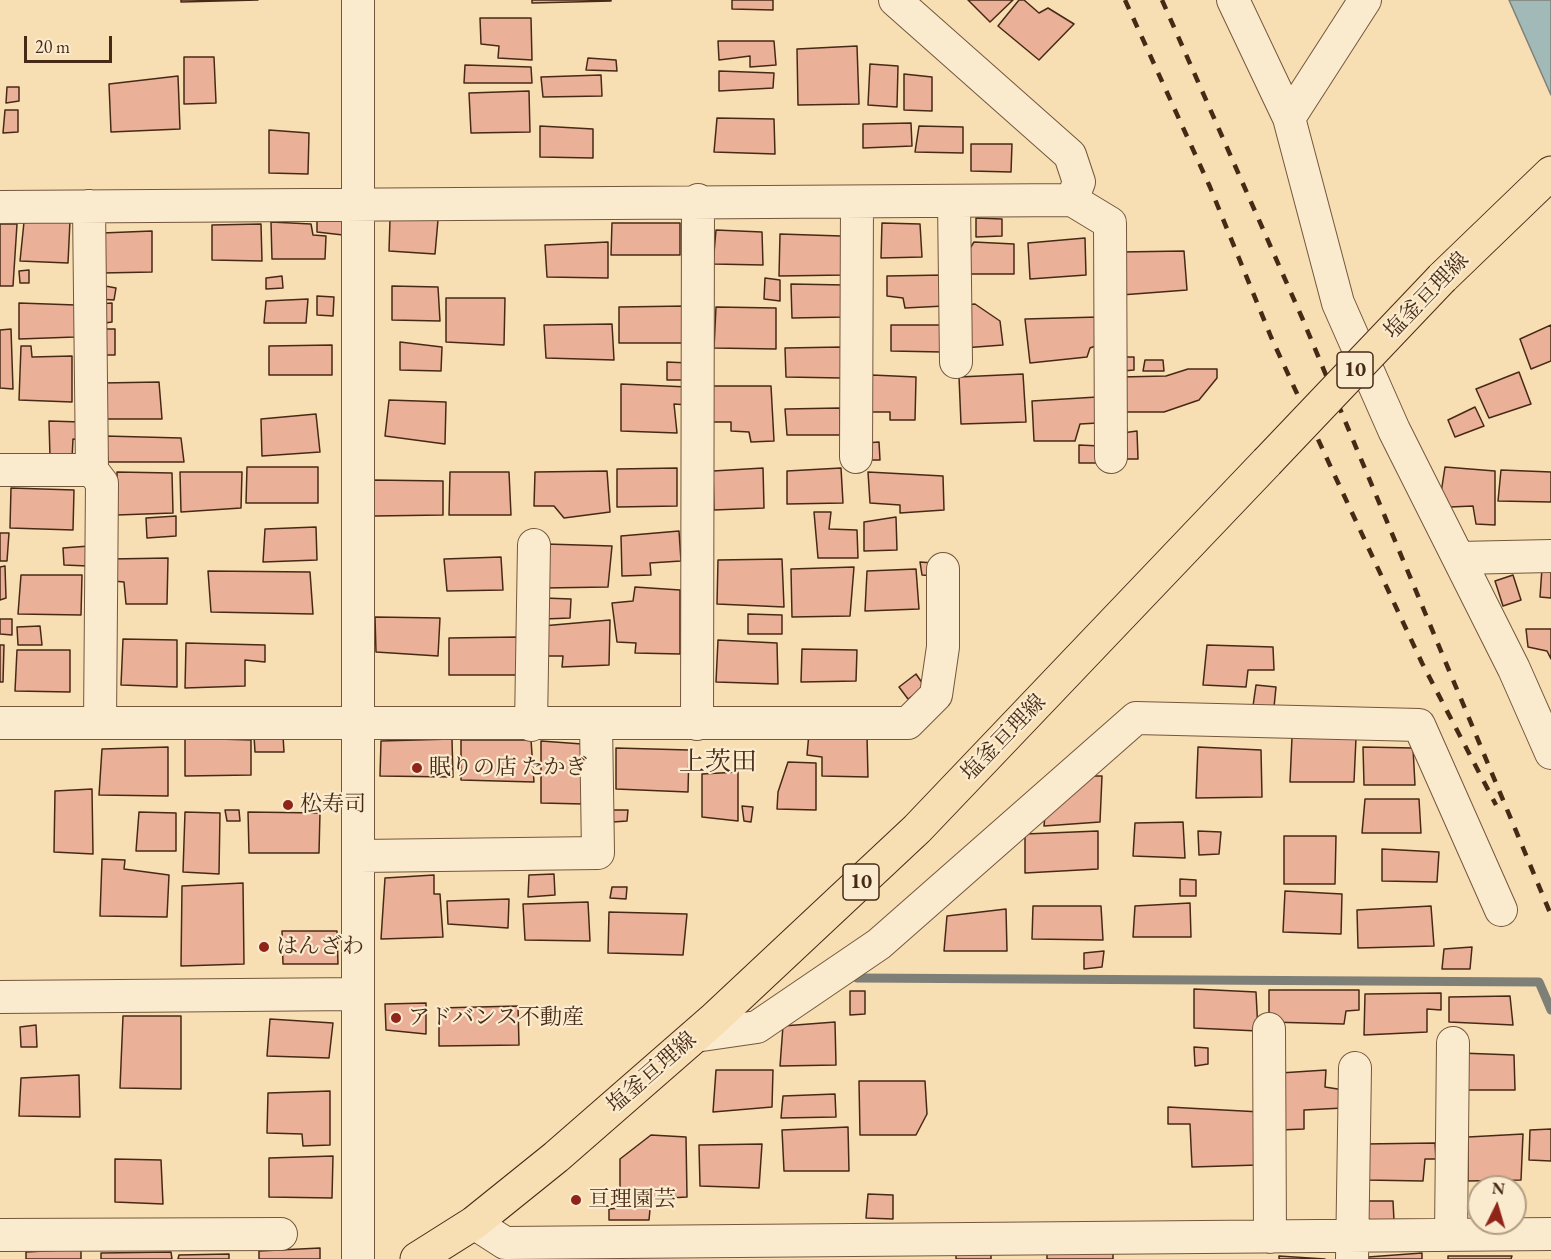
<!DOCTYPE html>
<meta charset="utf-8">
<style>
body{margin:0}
#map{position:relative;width:1551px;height:1259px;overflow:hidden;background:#f8deb3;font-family:"EB Garamond",serif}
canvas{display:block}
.north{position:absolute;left:1467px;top:1175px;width:60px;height:60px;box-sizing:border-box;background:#faeace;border:2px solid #b29d84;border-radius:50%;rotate:5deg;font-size:16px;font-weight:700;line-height:24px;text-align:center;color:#472a16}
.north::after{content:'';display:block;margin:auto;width:21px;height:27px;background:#8f2418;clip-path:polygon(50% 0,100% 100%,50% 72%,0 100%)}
.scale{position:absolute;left:24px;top:36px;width:88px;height:27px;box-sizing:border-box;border:3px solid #472a16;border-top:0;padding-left:8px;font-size:18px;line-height:21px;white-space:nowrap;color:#472a16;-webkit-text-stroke:4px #faeace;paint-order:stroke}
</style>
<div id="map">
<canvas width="1551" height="1259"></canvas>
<div class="north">N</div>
<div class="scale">20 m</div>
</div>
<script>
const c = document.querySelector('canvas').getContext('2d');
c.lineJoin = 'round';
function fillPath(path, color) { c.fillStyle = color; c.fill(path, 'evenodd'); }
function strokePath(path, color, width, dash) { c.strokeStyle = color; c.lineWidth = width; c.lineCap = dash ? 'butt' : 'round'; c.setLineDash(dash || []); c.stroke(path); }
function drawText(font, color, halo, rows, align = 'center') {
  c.font = font + ' "EB Garamond","Noto Serif JP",serif'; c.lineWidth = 4.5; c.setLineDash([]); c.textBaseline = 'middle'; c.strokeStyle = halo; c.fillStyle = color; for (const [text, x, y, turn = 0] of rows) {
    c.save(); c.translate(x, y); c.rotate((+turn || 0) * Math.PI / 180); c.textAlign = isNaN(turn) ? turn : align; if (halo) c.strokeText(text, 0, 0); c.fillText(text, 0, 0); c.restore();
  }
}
const water = new Path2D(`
 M1509,0h42v95z`);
const stream = new Path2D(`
 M857,978l682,4 12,28`);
const building = new Path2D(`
 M181,0h77l-77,2z
 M532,0h79v1l-79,2z
 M732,0h41v10l-41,-1z
 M968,0h45l-23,22z
 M1019,0h5l15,13 9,-5 26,16 -35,36 -41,-34z
 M480,18h51l1,42 -34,-2 1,-12 -18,-2z
 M718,41h56l2,24 -26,2v-11l-31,4z
 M857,46l2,58 -61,1 -1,-56z
 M184,57h30l2,46 -32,1z
 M588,58l28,2 1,11 -31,-1z
 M870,64l28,2 -1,41 -29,-2z
 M465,65l66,2 1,16h-68z
 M719,71l55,2 -1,15 -54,3z
 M904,74l28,3v34l-28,-1z
 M601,75l1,21 -59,1 -2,-20z
 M178,76l2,53 -69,3 -2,-48z
 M7,87h12v14l-13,2z
 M529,91l1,41 -59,1 -2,-40z
 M5,110h13v22l-15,1z
 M717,118l57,1 1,35 -61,-2z
 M911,123l1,23 -49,2v-24z
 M540,126l53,3v29l-53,-1z
 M919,126l44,1v26l-48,-1z
 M269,130l40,3 -1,41 -39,-1z
 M971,144h41l-1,28 -40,-1z
 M317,218l25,1 1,16 -26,-3z
 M976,218l26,1v17l-26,1z
 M390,220h48l-3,34 -46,-3z
 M70,221l-2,42 -48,-2 4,-39z
 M271,222l40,2 2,11 13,1 -1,23h-53z
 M612,223h68v32h-69z
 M882,223l38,1 2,33 -41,1z
 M0,224h17l-4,62h-13z
 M261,224l1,37 -50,-1v-35z
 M716,230l46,2 1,33 -50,-1z
 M152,231v41l-50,1v-40z
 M780,234l61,2 3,39 -65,1z
 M1085,238l1,37 -56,4 -2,-36z
 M608,242v36l-61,-1 -2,-32z
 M974,242l40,2v30h-49v-18z
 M1184,251l3,39 -66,5 -1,-43z
 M29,270v13h-9l-1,-12z
 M944,275v31l-39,2 -2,-10 -16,-2v-20z
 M282,276l1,12 -17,1v-11z
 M765,278l15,2v21l-16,-2z
 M791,284l54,1 1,32 -54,1z
 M100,285l16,3 -2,12 -16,-1z
 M392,286l46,1 2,34 -48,-1z
 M317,296l17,1 -1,19 -16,-1z
 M446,298h59l-1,47 -58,-3z
 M308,299l-2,24h-42l2,-22z
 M19,303l57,2 -1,32 -56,2z
 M112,303v19l-14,2 -2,-20z
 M975,304l25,17 3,24 -40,3 -1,-43z
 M686,306l-1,37h-66v-36z
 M716,307l60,1v41l-62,-1z
 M1098,317l3,27 -11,4 -3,9 -57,6 -5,-44z
 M612,324l2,36 -68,-2 -2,-33z
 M891,325h51v27l-51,-1z
 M1551,325v36l-20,8 -11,-30z
 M11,329l2,60 -13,-1v-58z
 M103,329h12v26h-13z
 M400,342l42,5 -1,24 -41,-1z
 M332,345v30h-63v-29z
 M21,346h10l1,11 40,-1v46l-53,-2z
 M842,347v31l-56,-1 -1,-29z
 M1121,357h13v13l-11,1z
 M1145,360h18l1,11h-21z
 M667,362l22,1 1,17h-23z
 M1188,369h29v9l-18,22 -35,12h-41l-2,-35 45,-1z
 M1519,372l12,32 -42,14 -13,-29z
 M1023,374l3,48 -65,2 -2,-47z
 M872,375l44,2 -1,43h-25v-8h-19z
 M159,382l3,37h-59l-1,-36z
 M621,384l67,3v18l-14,-1 3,29 -56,-2z
 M708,386h63l3,55 -23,1 -2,-10 -18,-1v-9h-22z
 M1097,397l1,26 -18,1 -5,17h-41l-2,-40z
 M389,400l57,2 -1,42 -60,-8z
 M1475,407l9,19 -29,11 -7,-17z
 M840,408v27h-53l-2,-26z
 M316,414l4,38 -58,4 -1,-37z
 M49,421l32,1 -2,18 -6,-1 -1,20 -22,-2z
 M1137,431l1,28h-17l1,-26z
 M105,436l76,2 3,24h-76z
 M879,442l1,18h-15v-17z
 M1079,445l21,1 1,17h-22z
 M247,467h71v36h-72z
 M1445,467l50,4v54l-19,-1 -3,-18 -23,1 -9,-14z
 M677,468v38l-60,1v-38z
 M763,468l1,40 -50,2 -1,-39z
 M841,468l2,35 -56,1v-33z
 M1501,470l50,2v30l-53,-1z
 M607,471l3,41 -46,6 -10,-12h-20l1,-34z
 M117,472l55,1 1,40 -56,2z
 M180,472h62l-1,36 -60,4z
 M450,472h59l2,43h-62z
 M868,472l75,4 1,34 -44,3v-8l-30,-2z
 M373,480l70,1v34l-69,1z
 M11,488l63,2 -1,40 -63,-2z
 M814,512h17l-2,17 28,1 1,28h-40z
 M176,516v20l-29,2 -1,-20z
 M896,517l1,33 -33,1v-29z
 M316,527l1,33 -54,2 2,-33z
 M679,531l2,30 -31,2 1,12 -29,1 -1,-40z
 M0,533h9l-2,28h-7z
 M546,544l66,2 -4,41 -64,1z
 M89,546l-1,20 -24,-1 -1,-17z
 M501,557l2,33 -56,1 -3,-32z
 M168,558l-1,46h-41l-2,-22 -11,-1 -2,-22z
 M782,559l2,48 -67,-3 1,-44z
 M920,562l14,1v13l-12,-1z
 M5,566l1,32 -6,2v-33z
 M854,567l-4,49 -58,1 -1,-48z
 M1542,568h9v30l-11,-1z
 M916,569l3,40 -54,2 2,-40z
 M208,571l102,1 3,42 -102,-2z
 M21,575h61l-1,40 -63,-1z
 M1513,575l8,25 -18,6 -8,-25z
 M635,587l45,3v64l-45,-1 1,-10 -19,-1 -5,-39 21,-2z
 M544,598l27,1 -1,19 -26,1z
 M748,614l34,1v19h-34z
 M375,617l65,1 -2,38 -62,-4z
 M0,619h12v16l-12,-1z
 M610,620l-1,45 -47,2 1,-11h-19l-2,-30z
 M40,626l2,19h-24l-1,-18z
 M1526,629h25v30l-4,-8 -19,-4z
 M518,637v38h-69v-37z
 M123,639l54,1v47l-56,-2z
 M718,640l59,3 1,41 -62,-2z
 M186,643l79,2v17l-20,-2v26l-60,2z
 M0,645h4l-1,37h-3z
 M1207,645l66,2 1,23h-26l-2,17 -43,-2z
 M802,649l55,1 -1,31 -55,1z
 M17,650h53v42l-55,-1z
 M916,674l9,13 -17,12 -9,-12z
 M1256,685l20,2 -2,20 -21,-1z
 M809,733l58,3 1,41 -46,-1v-19l-15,-2z
 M254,736h29l1,16h-29z
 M1292,737l64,1 -2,44h-64z
 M185,738l66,2v35l-66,1z
 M452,739l1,38 -73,-1 1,-35z
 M461,740h70l3,42 -73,-2z
 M541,741l41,3 1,60 -42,-1z
 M168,747v49l-69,-1 3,-46z
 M1198,747l63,3 1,47 -66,1z
 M1363,747l50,1 2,37h-51z
 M616,748l73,2 -1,42 -72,-3z
 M788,762l28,1v47l-39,-1 1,-17z
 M738,772v49l-36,-4v-43z
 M1084,776h18l-2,46 -56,4 1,-11z
 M92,789l1,65 -39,-2 1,-61z
 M1365,799h54l2,34h-59z
 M742,806l11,1 -2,15 -7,-1z
 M225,810h14l1,11h-13z
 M613,810h15l-1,11 -14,1z
 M139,812l37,1v38h-40z
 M185,812l35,1 -1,61 -36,-2z
 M248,812l72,1 -1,40h-70z
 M1183,822l2,36 -52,-2 2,-33z
 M1098,831v38l-73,4v-39z
 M1198,831l23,1 -2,22 -20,1z
 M1284,836h52l-1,48h-51z
 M1382,849l57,3 -2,30 -55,-1z
 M102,859l23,1 -1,9 45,6 -2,42 -67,-1z
 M554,874l1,21 -27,2 1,-22z
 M434,875v19h6l3,43 -62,2 4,-61z
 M1180,879l16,1v16h-16z
 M243,883l1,81 -63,2 1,-80z
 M612,887h15l-1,12 -16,-1z
 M1285,891l57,3 -1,40 -58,-2z
 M509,899l-1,29 -60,-4 -1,-23z
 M588,902l2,39 -65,-1 -2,-36z
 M1190,903l1,34h-58l2,-31z
 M1033,906h68l2,34 -71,-1z
 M1431,906l3,40 -76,2 -1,-38z
 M1006,909l1,42h-63l3,-35z
 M609,912l78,2 -4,41 -75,-2z
 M282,931h55l1,33h-55z
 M1472,947l-2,22h-28l2,-20z
 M1104,951l-2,16 -18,2v-16z
 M1194,989l62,3 2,39 -64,-3z
 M1269,990h90v20l-13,1 -2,13 -75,-2z
 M850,991h15v23l-15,1z
 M1441,993v17l-14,-1v23l-63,3 1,-41z
 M1510,996l3,29 -64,-3v-25z
 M426,1003v31l-40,-4 -1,-26z
 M518,1006l1,39 -80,1v-38z
 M123,1016h58v73l-61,-1z
 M270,1019l63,4 -4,35 -62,-2z
 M835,1022l1,43 -56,1 3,-40z
 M36,1025l1,22h-16l-1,-20z
 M1194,1047l14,1v16l-13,2z
 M1460,1053l54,2 1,35h-54z
 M716,1070h57l-1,37 -59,5z
 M1326,1070l-1,17 19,3 -1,18 -39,2v19l-24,1v-57z
 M79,1075l1,42 -61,-1 2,-38z
 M859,1081h66l2,33 -11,21h-56z
 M330,1091v54l-27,1 -1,-12 -35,-1 1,-40z
 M835,1094l1,23 -55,1 2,-22z
 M1168,1107l93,5 -3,53 -66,2 -2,-43h-22z
 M848,1127l1,44h-65l-2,-41z
 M1551,1129v32l-22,-1 1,-30z
 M1523,1134l-2,46 -53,1v-44z
 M651,1135l35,2 1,60 -36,2 -2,21h-40v-11l11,-1v-49z
 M1435,1143l1,16h-11l-2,22 -57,-1 -2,-36z
 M762,1144l-3,44 -59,-2 -1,-41z
 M333,1156l-1,42 -63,-1v-39z
 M115,1159l46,1 2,44 -48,-2z
 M868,1194l25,1v24l-27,-1z
 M1365,1201h28l1,20 -29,2z
 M320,1248v11h-61v-8z
 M991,1248v11h-35v-7z
 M81,1249v10h-55v-7z
 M1113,1250v9h-66v-6z
 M171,1252l1,7h-71v-6z
 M1422,1253v6h-54v-2z
 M229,1254v5h-51l1,-4z
 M1279,1256l46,3h-46z
 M1448,1256h64l-1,3h-63z`);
const minor = new Path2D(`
 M358,0v1259
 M895,0l175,155 9,27 -7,18
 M1233,0l56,118
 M1365,0l-76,118 49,185 56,127 120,239 37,84
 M954,201l2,161
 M0,207l1072,-7 38,23 1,234
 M856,457l1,-255
 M0,470h92l-3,-264
 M92,470l10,13 -2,240
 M1459,558l92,-2
 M0,723h908l28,-28 7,-48v-78
 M697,724l1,-524
 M531,725l3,-180
 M360,856l238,-3 -2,-129
 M0,997l358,-3
 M1269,1029l1,208
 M695,1036l62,-9 122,-83 257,-226 283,7 82,185
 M474,1223l31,20 1046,-9
 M0,1235l281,-1
 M1451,1235l2,-192
 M1352,1259l3,-191`);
const major = new Path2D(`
 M1442,278l109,-105
 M417,1259l57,-36 82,-66 157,-137 204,-191 350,-367`);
const rail = new Path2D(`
 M1125,0l85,187 61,150 63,137 88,189 74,142
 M1162,0l141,320 248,595`);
const majorBridge = new Path2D(`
 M1267,462l175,-184`);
const markers = [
 [417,768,6,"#8f2418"],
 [288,805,6,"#8f2418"],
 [264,947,6,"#8f2418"],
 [396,1018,6,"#8f2418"],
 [576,1200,6,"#8f2418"]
];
const shields = [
 [1355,370,36],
 [861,882,36]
];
const shieldNames = [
 ["10",1355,370],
 ["10",861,882]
];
const streetNames = [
 ["塩釜亘理線",1427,296,-46],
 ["塩釜亘理線",1004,738,-46],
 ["塩釜亘理線",652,1073,-41]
];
const poiNames = [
 ["眠りの店 たかぎ",429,768],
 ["松寿司",300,805],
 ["はんざわ",276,947],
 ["アドバンス不動産",408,1018],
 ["亘理園芸",588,1200]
];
const quarterNames = [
 ["上茨田",718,763]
];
fillPath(water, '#a2bab7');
strokePath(water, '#7e8077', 1.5);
strokePath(stream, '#7e8077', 9);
fillPath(building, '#eab098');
strokePath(building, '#472a16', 1.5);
strokePath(minor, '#73573d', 34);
strokePath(major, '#472a16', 35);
strokePath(minor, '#faeace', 32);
strokePath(major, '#f8deb3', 33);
strokePath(rail, '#472a16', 4.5, [10, 10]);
strokePath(majorBridge, '#472a16', 35, []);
strokePath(majorBridge, '#f8deb3', 33);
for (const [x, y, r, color] of markers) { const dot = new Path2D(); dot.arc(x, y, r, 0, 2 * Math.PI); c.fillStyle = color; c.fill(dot); strokePath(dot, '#faeace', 2); }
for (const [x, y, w] of shields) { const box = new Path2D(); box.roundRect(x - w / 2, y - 18, w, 36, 4.5); c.fillStyle = '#faeace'; c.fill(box); strokePath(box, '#472a16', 1.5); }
drawText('bold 21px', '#472a16', null, shieldNames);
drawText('22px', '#472a16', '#faeace', streetNames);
drawText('22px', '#472a16', '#faeace', poiNames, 'left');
drawText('26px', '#472a16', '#faeace', quarterNames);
</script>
